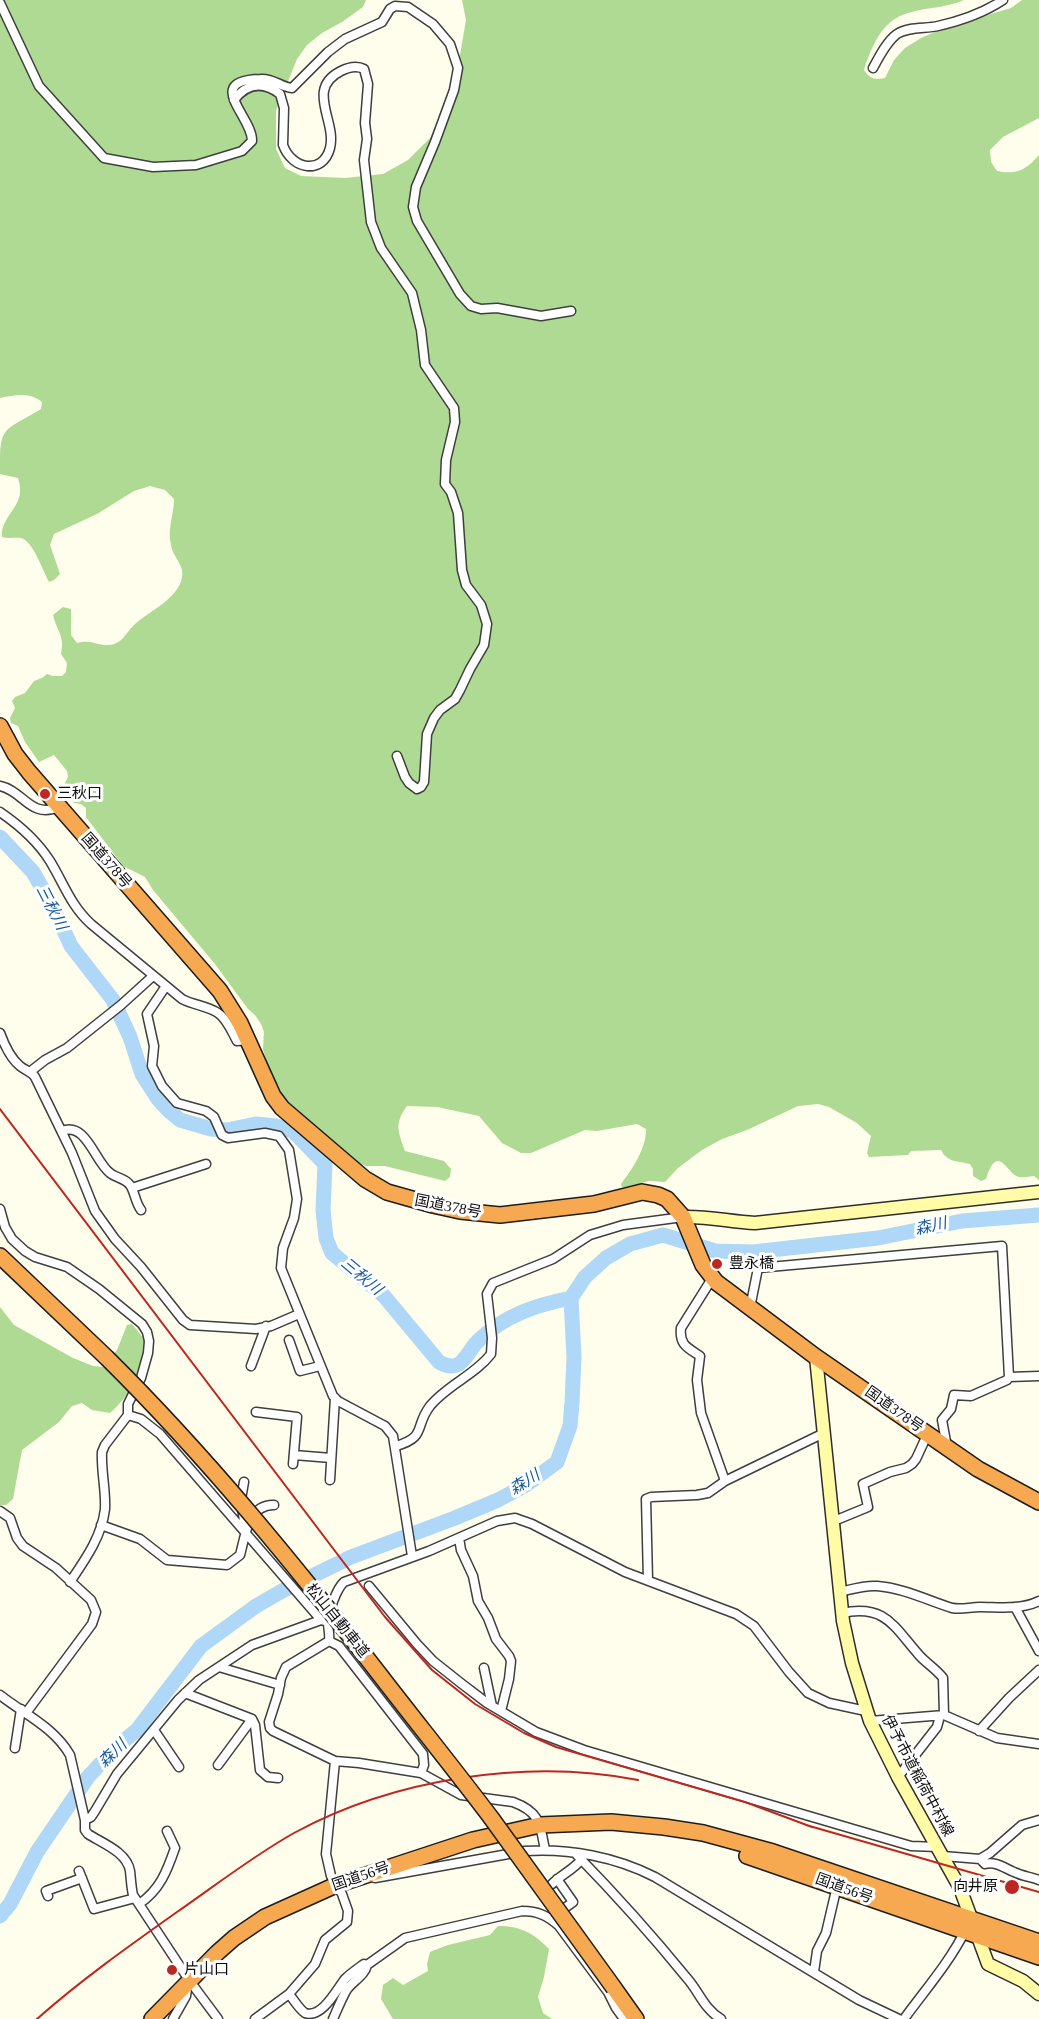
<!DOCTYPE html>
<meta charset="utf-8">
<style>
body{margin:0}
canvas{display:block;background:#fffdeb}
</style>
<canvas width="1039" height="2019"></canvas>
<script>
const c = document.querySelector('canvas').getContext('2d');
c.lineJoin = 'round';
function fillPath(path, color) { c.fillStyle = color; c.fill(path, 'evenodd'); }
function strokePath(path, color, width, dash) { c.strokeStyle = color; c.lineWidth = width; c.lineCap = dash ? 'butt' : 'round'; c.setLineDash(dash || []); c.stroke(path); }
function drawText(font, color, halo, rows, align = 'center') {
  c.font = font + ' "Times New Roman","Noto Sans JP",serif'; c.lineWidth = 6; c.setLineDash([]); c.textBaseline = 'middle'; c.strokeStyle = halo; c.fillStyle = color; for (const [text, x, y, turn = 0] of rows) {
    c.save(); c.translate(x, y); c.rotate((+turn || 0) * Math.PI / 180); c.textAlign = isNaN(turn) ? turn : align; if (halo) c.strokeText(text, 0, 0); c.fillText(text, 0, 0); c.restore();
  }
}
const forest = new Path2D(`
 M0,0h366l-3,7 -21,15 -20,11 -15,12 -10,14 -21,52v38l9,19 16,8 44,2 38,-4 25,-14 22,-22 19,-43 11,-40 6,-35 -4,-20h502c-20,9 -44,7 -64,16 -20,9 -30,35 -36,54 6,9 11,10 21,8l9,-18 11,-12 16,-10 23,-10 67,-20 11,-8h17v118l-36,19 -13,13 1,12 6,9c20,4 29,-1 42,-16v1025l-5,-4c-4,0 -10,2 -15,1 -12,-2 -21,-36 -33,2l-5,2 -8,-5v-7l-3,-5c-13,-3 -23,-2 -29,-14l-30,1 -3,4 -39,2 -2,-4 4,-17 -14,-13 -28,-16 -11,-3 -20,2 -51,24 -25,9 -20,11 -24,18 -13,14 -16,-1 -24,6h-3l-1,-3c12,-16 25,-35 25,-55l-9,-5 -40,7 -12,-1 -54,23h-10l-19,-10 -23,-27 -42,-9 -30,-1c-13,18 -9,25 -2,45l39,10 7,8 -1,8 -5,4 -60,-15h-19l-10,-4 -70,-60 -19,-38 -4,-15 1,-17 -3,-8 -6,-9 -7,-6 -33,-45 -62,-74 -8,-13 -22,-11 -37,-49v-9l-5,-4 -7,-1 -8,-12 -1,-8 3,-6 -1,-6 -13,-16 -15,7 -14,-20 -7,-16 -7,-3 -1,-5 5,-10 -3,-7 3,-4 10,-4 9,-12 8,-3 5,-4 6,2h9l4,-4 1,-9 -6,-9c4,-19 -4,-22 -8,-39l10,-8 8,2v26l6,8c15,-4 20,3 32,2 13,-1 16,-11 24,-19 15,-15 53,-30 49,-56 -2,-9 -10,-16 -11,-25 -4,-16 3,-30 3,-46l-9,-9 -15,-4 -16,5 -37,23 -43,20 -4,11 10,29 -6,6 -5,2c-6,-11 -16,-41 -28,-44 -6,-1 -12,1 -19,-1 -2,-23 26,-30 16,-59l-18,-4c0,-49 1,-41 41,-65l1,-7c-13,-10 -26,-7 -42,-4z
 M0,1307l14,18 59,33 20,8 10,1 14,-17 10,-25 5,-1 13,16c0,28 -14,55 -35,73l-18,-3 -10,-7 -10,3 -13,16 -37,28 -9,49 -7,6h-6z
 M498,1926c22,0 36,7 51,23l-5,28 -6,20 5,16 9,6h-159l-12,-20 2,-14 10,-7 10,7 25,-14 -1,-7 3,-12 18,-7 42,-10z`);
const river = new Path2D(`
 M0,837l33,35 22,39 16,35 42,54 17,37 12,37 16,25 10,11 12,10 31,9 16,1 29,-6 20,2 17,5 32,33 -2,46 3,28 6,15 52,43 55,66c5,3 12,5 18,3 9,-4 14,-18 21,-24 27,-26 58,-36 93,-43
 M0,1916l10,-12 27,-52 51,-75 27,-29 22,-18 64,-84 55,-40 26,-15 69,-34 104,-39 43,-18 28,-15 31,-23 13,-36 2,-23 2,-46 -3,-59 14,-21 21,-19 24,-14 33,-9 52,16 38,1 125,-14 84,-17 77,-6`);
const street = new Path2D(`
 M0,3l39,83 65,72 49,9 43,-2 46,-14 10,-10c1,-24 -50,-61 9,-62 12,-1 20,8 31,9l36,-36 17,-13 37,-17 8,-13 5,-3 13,1 25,17 17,20 8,24 -4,22 -19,52 -19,45 -3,20 4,14 43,73 11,12 10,3 16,-1 44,8 30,-5
 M873,68c6,-11 14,-27 24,-34 12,-8 29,-5 41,-8 22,-5 47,-14 65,-26
 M234,100c13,-17 29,-19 46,-6l4,14 -1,37c9,25 40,30 47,3 7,-27 -25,-59 11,-77 8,-4 15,-6 23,-2l4,15 -3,39 2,16 -3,21 7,62 10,26 31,45 9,37 4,35 29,43 1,14 -9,38 -1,24 6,8 7,21 4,57 4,15 15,20 6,19 -3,21 -14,24 -10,21 -5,9 -15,11 -6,8 -7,16 -3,48 -3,5 -4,2 -8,-6 -4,-6 -8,-21
 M0,786c24,5 30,33 59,21
 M0,812c19,13 38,30 50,49 14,23 21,45 41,63l91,75c11,6 26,7 36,14 9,6 14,19 19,28l12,-1
 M166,986l-19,28 7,32 -2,20 10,20 15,17 29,8 8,6 8,18 6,3 37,-5 14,3 10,14 8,49 -3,19 -11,30 -2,20 52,128 5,5 47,25 8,10 19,120
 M0,1033c4,11 10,25 20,33 6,5 11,5 15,11l37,76 23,58 20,28 26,28 42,53 7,5 66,4 15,-3 28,-12
 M31,1071l14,-11 22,-12 54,-43 32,-29
 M62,1131c24,-10 33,31 48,42 6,5 15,5 20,12 5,7 5,17 11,25
 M132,1188l74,-24
 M0,1209l5,18 7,12 13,12 10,6 32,10 32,22 43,35 5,8 2,9 -1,12 -7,25 -13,26v11l-23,30 -3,7c-1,19 4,38 3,57 -3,27 -20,51 -35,73
 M713,1277l-32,51c-2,17 7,20 19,28l-3,24 4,33 24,68
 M750,1308l8,-40 244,-22 7,131 30,-1
 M289,1340l11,31 20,-5
 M251,1366l15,-40
 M256,1412l41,5 -4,47
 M128,1415l13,4 19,15 161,186
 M396,1446c31,-9 18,-19 34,-40 17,-21 45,-31 61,-52l1,-16 -5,-44 6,-11 60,-24 37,-24 33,-10 60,-8
 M947,1447l-5,-27 9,-11 3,-14 17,1 36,-16 2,-3
 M294,1455l37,3
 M330,1480l5,-82
 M244,1482l-3,17 4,30
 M0,1511l10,7 7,20 6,8 33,22 35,32 5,12 -4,12 -66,89
 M834,1521l34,-14 -5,-23 27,-12 16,-4 6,-4 4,-5 12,-26
 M101,1525l39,14 27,21 60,5 13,-10c5,-18 8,-51 34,-50
 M459,1538l2,12 12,26 5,25 10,17 8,21 13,17 2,5 -2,18 -8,32
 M648,1580l-2,-81 5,-2 46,-2 11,-2 17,-12 99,-48
 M369,1586l48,58 16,17 29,23 25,19 49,29 48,18 327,96 27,1
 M840,1592c13,-3 24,-7 37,-6 26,2 50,14 75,22 10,2 18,-1 28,-1 20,0 40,3 59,-6
 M1015,1607l24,44
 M842,1613c44,-9 52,14 77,42 7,8 17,14 24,23l1,37
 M329,1641l10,5 84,108 1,11 -3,8
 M219,1667l61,18
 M484,1668l8,38
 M185,1693l67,26 3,6 5,45 8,7 10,1
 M0,1695c24,19 54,32 70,60l15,65v10l3,4c14,9 39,18 42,37 1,8 1,15 3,24l56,85 29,39
 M870,1721l74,-6 53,23 42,6
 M154,1730l25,37
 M979,1731l30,-33 30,-28
 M15,1748l6,-39
 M218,1765l34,-46
 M898,1777l39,-50 3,-11
 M85,1820l6,-3 4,-6 22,-37 61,-74 21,-20 53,-35 69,-25 7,2
 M545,1850c-5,-26 -5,-38 -32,-48l-52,-7 -40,-22 -62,-10 -24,-2 -62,-30 -3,-3 -1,-6 9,-28 3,-16 5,-11 43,-26c1,-7 -1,-12 -1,-19 0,-10 9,-34 16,-40l85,-31 68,-30 18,-3 17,6 93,48 111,42 18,12 35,46 19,21 21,10 37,8
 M575,1853c39,40 76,81 111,124 13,14 17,31 35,42
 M943,1856l37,3 10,-6 32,-28 17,-5
 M980,1859l5,5c11,-3 19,4 29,8 8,4 17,5 25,8
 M79,1871l15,38 41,-11
 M375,1878l150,-27c44,-3 91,6 130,26l204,123 40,19
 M557,1879l16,23 -15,11
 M552,1884c9,-9 21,-14 30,-25
 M48,1896l-2,-5 36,-13
 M139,1904c21,-14 28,-33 36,-56l-8,-17
 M367,1965l38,-27 117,-27c16,0 26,5 37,15l49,66 8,16 8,11
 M814,1972l3,-21 9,-18 11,-47
 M289,1994c5,6 10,15 16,19 17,6 32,-24 40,-34 6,-6 12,-10 19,-15l3,1c-2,11 -16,17 -21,26 -5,9 -9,19 -13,28
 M173,2019l13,-23 2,-13
 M255,2019l34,-25 26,-30 10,-24 22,-18 1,-11 -6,-17 -11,-18 -5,-22 9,-93
 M904,2019c21,-29 45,-56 61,-88`);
const secondary = new Path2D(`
 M683,1217c25,-1 48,5 72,6l284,-31
 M816,1357l27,264 9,42 18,58 28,56 62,111 28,76 35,17 16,13`);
const highway = new Path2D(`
 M0,726l15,28 14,18 191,219 20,32 33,73 9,12 83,71 22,13 46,13 27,6 40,4 94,-11 48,-12 16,3 9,4 16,18 20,48 13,17 100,75 162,112 61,33
 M0,1256l107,102
 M747,1856l292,101
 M614,1988l22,31
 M152,2019l65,-66 17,-15 31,-21 71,-32 137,-45 67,-15 71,-3 53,5 39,6 70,19 266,90`);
const rail = new Path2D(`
 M0,1109l385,508 47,53 43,34 49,29 32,14 189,55 67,25
 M806,1825l233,67
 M37,2019c44,-39 92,-73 140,-107 39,-27 76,-56 117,-79 99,-54 232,-75 344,-53`);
const highwayBridge = new Path2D(`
 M107,1358c99,98 188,207 273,317 37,48 75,95 112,144 41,56 81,113 122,169`);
const markers = [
 [45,794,6,"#be2622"],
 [717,1264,6,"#be2622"],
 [1012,1887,8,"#be2622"],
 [172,1970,6,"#be2622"]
];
const poiNames = [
 ["三秋口",57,794],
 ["豊永橋",729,1264],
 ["向井原",998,1887,"right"],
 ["片山口",184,1970]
];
const streetNames = [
 ["国道378号",106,861,49],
 ["国道378号",448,1207,11],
 ["国道378号",894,1410,35],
 ["松山自動車道",337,1621,51],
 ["伊予市道稲荷中村線",917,1776,62],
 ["国道56号",361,1877,-19],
 ["国道56号",844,1889,20]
];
const waterNames = [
 ["三秋川",51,908,63],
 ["森川",931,1227,-12],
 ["三秋川",361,1277,40],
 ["森川",525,1483,-32],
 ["森川",113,1754,-44]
];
fillPath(forest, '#afda94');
strokePath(river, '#afd7f7', 15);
strokePath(street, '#3f3f3f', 11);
strokePath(secondary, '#2e2e2e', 15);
strokePath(highway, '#1d1d1d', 18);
strokePath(street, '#fff', 8);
strokePath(secondary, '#fffba6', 12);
strokePath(highway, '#f7a951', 15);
strokePath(rail, '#be2622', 2);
strokePath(highwayBridge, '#1d1d1d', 18, []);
strokePath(highwayBridge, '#f7a951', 15);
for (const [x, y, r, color] of markers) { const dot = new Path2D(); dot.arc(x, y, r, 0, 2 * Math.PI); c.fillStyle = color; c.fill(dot); strokePath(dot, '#fff', 2); }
drawText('15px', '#0c0c0c', '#fff', poiNames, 'left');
drawText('15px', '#0c0c0c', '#fff', streetNames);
drawText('italic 16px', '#14599f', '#fff', waterNames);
</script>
